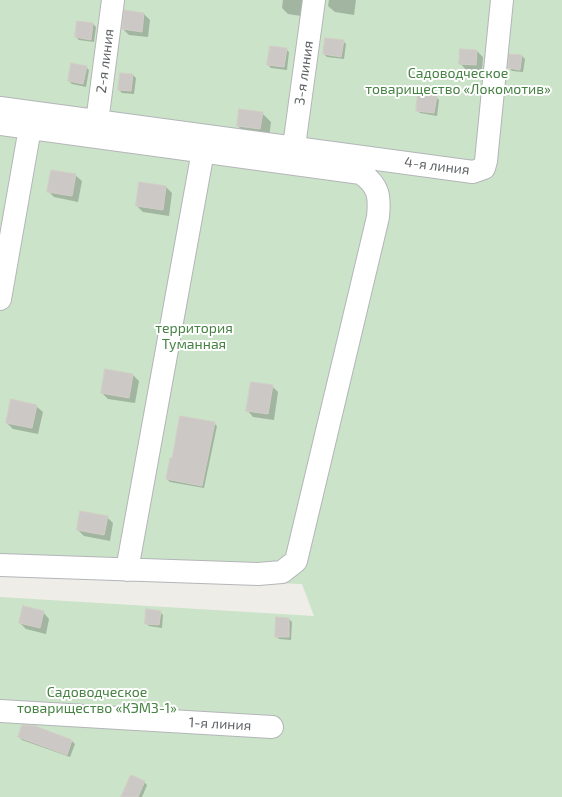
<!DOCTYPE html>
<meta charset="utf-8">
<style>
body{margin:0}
canvas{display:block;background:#efede8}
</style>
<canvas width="562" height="797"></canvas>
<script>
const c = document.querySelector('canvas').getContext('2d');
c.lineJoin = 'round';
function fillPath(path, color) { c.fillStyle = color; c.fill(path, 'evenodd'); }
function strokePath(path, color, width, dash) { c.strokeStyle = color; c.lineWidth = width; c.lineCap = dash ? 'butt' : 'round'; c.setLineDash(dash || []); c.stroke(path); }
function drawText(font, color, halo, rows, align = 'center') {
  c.font = font + ' "Exo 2",sans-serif'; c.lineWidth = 4; c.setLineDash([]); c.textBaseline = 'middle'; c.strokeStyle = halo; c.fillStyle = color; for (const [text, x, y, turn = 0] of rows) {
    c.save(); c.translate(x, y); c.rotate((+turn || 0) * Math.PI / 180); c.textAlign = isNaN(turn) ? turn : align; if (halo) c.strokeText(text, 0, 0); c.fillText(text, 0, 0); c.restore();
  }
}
const green = new Path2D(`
 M0,0h562v797h-562v-200l314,19 -12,-32 -302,-11z`);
const shadow = new Path2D(`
 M283,0h21l-3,16 -13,-2 -6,-6z
 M329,0h27l-2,15 -19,-3 -7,-6z
 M144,14l6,6 -2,17 -19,-2 -6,-6z
 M93,24l3,3 -2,15 -15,-2 -3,-3z
 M343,41l3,3 -2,15 -17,-2 -3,-3z
 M286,49l3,3 -2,18 -16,-2 -3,-3z
 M477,51l6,6 -1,14 -16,-1 -6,-7z
 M522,56l3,3 -2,13 -11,-1 -3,-3z
 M86,67l3,3 -3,17 -14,-3 -3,-3z
 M121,74l12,1 3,3 -2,16 -12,-1 -3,-3z
 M436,97l3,3 -2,16 -17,-3 -3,-3z
 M262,113l9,9 -2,16 -22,-3 -9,-9z
 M75,175l7,6 -4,21 -24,-5 -6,-6z
 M140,183l26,4 6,6 -3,23 -26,-4 -6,-6z
 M133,375l6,6 -4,22 -27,-4 -6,-6z
 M272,386l6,6 -4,28 -21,-3 -6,-7z
 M36,406l7,6 -5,22 -25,-5 -6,-6z
 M214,423l3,3 -13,62 -34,-6 -3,-3 6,-20z
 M107,517l6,6 -3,18 -26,-5 -6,-6z
 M43,612l6,7 -3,15 -20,-5 -6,-6z
 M160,612l3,3 -1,13 -13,-2 -3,-3z
 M289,619l3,3 -1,18 -12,-1 -3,-3z
 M34,727l38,14 3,3 -5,13 -48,-17 -3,-3z
 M144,782l3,3 -5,12h-17z`);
const building = new Path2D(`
 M124,10l20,3 -2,19 -20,-3z
 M77,21l16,2 -2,17 -16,-3z
 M325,38l19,2 -3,17 -18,-3z
 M270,46l17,2 -3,19 -17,-2z
 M460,49l17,1 -1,15 -17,-1z
 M509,54l13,1 -2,15 -12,-2z
 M71,63l16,3 -4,18 -15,-3z
 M120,73l13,1 -2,17 -13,-1z
 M418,94l19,2 -3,17 -18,-2z
 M239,109l24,3 -3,17 -23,-3z
 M51,170l25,4 -4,22 -25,-4z
 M139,182l27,4 -3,24 -27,-4z
 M105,369l28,5 -4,24 -28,-5z
 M251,382l22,3 -5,29 -22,-3z
 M11,399l26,6 -5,23 -26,-5z
 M180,416l35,6 -13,64 -36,-7 4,-21h2z
 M80,511l28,5 -4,19 -27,-5z
 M23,606l21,5 -4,17 -21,-5z
 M146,609l15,2 -2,14 -14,-1z
 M276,617l13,1v19h-14z
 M22,725l13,1 37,14 -5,15 -49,-18z
 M131,775l14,6 -7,16h-17z`);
const minor = new Path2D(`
 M0,108l473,64 11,-4 2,-7 16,-161
 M97,122l16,-122
 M0,124l361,49c18,13 19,23 17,44l-82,344 -14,11 -24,2 -258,-9
 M292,161l22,-161
 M0,299l30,-171
 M127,570l76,-419
 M0,711l272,16`);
const streetNames = [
 ["2-я линия",105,61,-83],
 ["3-я линия",304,73,-82],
 ["4-я линия",437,166,7],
 ["1-я линия",220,724,3]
];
const parkNames = [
 ["Садоводческое",458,73],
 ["товарищество «Локомотив»",458,89],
 ["территория",194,328],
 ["Туманная",194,344],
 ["Садоводческое",97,692],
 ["товарищество «КЭМЗ-1»",97,708]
];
fillPath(green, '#cbe3c8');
fillPath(shadow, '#0003');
fillPath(building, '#cbc8c5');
strokePath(building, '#d3cec7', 1);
strokePath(minor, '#b3b5b8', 24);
strokePath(minor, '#fff', 22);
drawText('14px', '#5f6366', '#fff', streetNames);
drawText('14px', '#458242', '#fff', parkNames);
</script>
